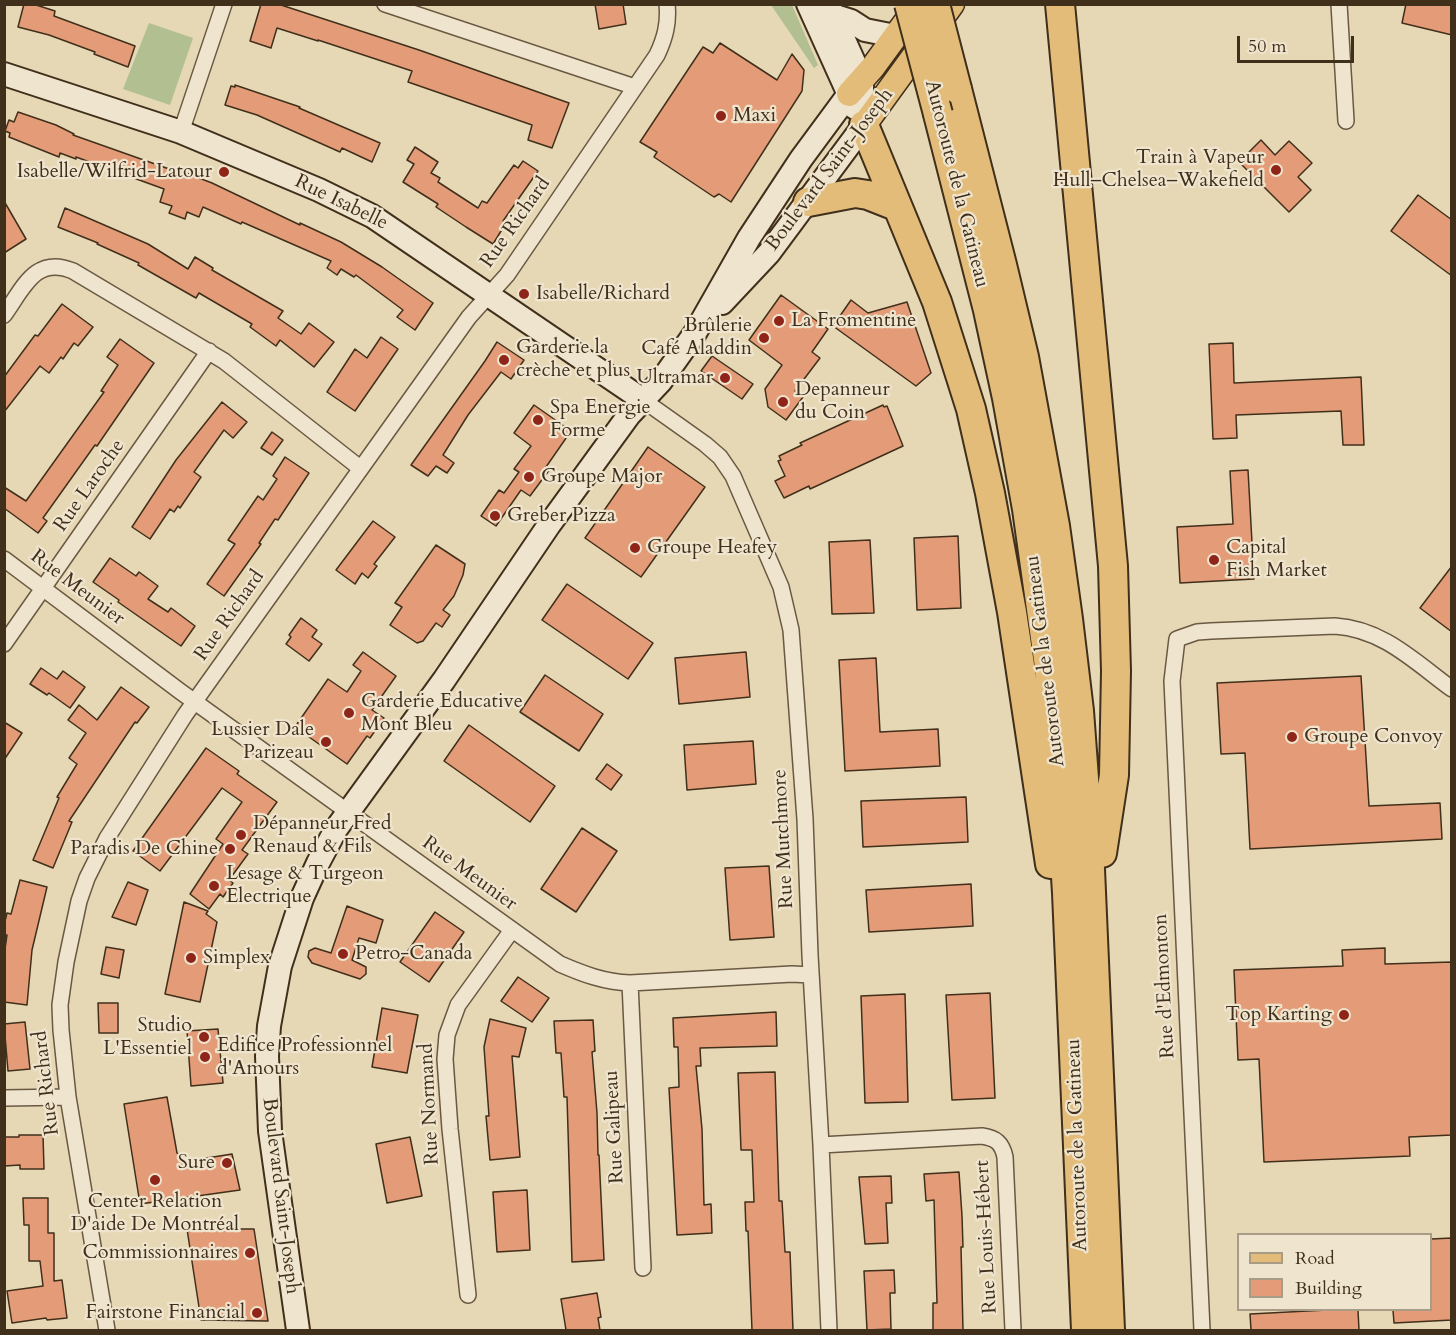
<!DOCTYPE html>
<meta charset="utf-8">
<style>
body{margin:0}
#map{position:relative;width:1456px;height:1335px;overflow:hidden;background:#e6d7b5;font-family:Cardo,serif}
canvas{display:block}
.frame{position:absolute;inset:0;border:6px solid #402f1b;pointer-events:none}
.legend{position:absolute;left:1237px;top:1233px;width:195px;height:78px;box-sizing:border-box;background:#efe5cf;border:2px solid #a99c87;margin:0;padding:8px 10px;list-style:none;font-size:18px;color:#402f1b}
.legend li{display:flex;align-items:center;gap:12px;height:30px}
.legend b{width:30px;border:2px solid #a99c87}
.scale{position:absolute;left:1237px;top:36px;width:117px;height:27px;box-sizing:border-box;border:3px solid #402f1b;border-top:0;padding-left:8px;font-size:18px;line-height:21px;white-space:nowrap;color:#402f1b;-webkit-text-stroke:4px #efe5cf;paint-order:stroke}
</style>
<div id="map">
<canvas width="1456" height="1335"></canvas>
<div class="frame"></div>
<ul class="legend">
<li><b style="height:8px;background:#e3bc7a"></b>Road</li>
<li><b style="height:16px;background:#e49c78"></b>Building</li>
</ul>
<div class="scale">50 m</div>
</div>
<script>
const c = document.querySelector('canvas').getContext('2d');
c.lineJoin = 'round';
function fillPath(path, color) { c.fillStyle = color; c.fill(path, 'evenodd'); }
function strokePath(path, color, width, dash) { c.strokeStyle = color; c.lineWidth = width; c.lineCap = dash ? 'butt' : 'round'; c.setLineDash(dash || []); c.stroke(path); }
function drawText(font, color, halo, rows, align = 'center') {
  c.font = font + ' Cardo,serif'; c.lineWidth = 4.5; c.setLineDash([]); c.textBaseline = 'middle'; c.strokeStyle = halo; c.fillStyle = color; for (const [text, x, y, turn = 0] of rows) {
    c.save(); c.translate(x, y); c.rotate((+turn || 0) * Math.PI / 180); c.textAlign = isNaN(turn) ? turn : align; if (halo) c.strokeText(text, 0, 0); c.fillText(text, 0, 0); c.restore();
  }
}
const green = new Path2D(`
 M771,5h21l26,60 -4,3z
 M149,23l44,15 -23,67 -47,-16z`);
const building = new Path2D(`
 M24,4h9l22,7 -1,5 81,30 -7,21 -34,-13 1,-2 -46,-17 -31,-8z
 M261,4h17l141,46 150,53 -17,45 -24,-8 4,-15 -124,-43 4,-11 -94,-31v1l-41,-13 -6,20 -21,-7z
 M595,4h28l3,20 -27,5z
 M1406,4h46v31l-50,-12z
 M720,43l57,37 15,-26 12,16 -2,21 -71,111 -12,-8 -5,3 -60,-40 3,-5 -17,-10 63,-95 10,6z
 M235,85l65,22 -1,1 81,35 -8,19 -30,-14 -2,4 -83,-37 -32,-10 6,-19 4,1z
 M18,112l38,13 18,9 -1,1 99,35 1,-2 39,15 88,42v-2l41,19 41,25 51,36 -18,27 -18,-13 6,-7 -47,-35 -2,2 -13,-8 -4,6 -10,-7 4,-7 -89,-39 -1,2 -38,-17 -4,10 -12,-5 -2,7 -16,-6 3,-7 -12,-4 4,-13 -88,-32v2l-16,-6 -1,4 -50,-20 1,-4 -5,-2 4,-11 5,2z
 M1261,140l14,15 14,-14 23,22 -14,14 13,13 -22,22 -50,-50z
 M415,147l23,15 -7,11 9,5 -2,4 40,26 4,-7 5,2 27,-38 4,3 5,-7 15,10 -35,50 3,2 -13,21 -27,-17 -30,-20 2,-3 -35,-22 11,-18 -7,-4z
 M1418,195l34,25v56l-61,-45z
 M4,201l22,38 -22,14z
 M65,208l83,36 40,25 7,-12 18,11 -1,2 71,41 -5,7 23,16 8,-11 25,19 -20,25 -34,-27 -4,6 -26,-19 2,-3 -53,-31 -3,5 -58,-33 1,-2 -42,-19 1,-1 -40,-16z
 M781,295l47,34 -16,23 8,6 -25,33 8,6 -17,23 -18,-13 -3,-18 17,-24 -33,-25z
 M851,300l17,13 39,-11 24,71 -15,13 -83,-60z
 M62,304l31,23 -15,19 -4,-3 -11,16 -2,-2 -12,16 -9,-7 -36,46v-35l31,-42 3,1z
 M381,337l17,12 -43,62 -28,-19 28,-43 12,9z
 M120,339l34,24 -57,83 -2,-1 -52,73 4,3 -9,12 -34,-25v-21l22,14 78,-109 -3,-1 17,-26 -11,-8z
 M497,342l27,18 -13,19 -10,-7 -33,43 -25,40 11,8 -7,10 -11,-7 -8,10 -17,-11 74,-104z
 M1233,343l1,40 127,-6 3,68h-21l-2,-34 -105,4 1,23 -24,1 -4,-95z
 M712,356l41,28 -11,15 -41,-28z
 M222,402l25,20 -14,16 -9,-8 -30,42 7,5 -21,31 -2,-2 -4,6 -4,-3 -20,30 -18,-12 44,-67z
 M534,405l37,26 -25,36 4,2 -20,27 -9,-6 -25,36 -15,-10 18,-26 5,3 15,-21 -5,-3 17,-23 -17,-13z
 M883,405l1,2 3,-1 16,40 -93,43 -1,-3 -25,12 -9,-17 10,-5 -7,-15 3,-1 -2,-4 23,-11 -2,-2z
 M272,432l11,8 -11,15 -11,-7z
 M648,447l57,40 -64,90 -56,-39z
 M285,457l24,16 -31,47 -3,-1 -16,24 2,1 -37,52 -17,-12 28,-40 -7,-4 30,-44 5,4 14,-21 -4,-3z
 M1248,470l6,109 -74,4 -3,-56 56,-3 -3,-53z
 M373,521l22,16 -21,27 3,2 -9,12 -6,-5 -7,11 -19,-14z
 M958,536l3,72 -44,2 -3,-72z
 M870,540l4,73 -42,1 -3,-72z
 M436,545l29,19 -2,11 -9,21 -11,14 7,5 -8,12 -6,-4 -13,18 -6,2 -27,-18 12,-18 -7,-4z
 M110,558l26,18 3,-4 19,14 -10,13 20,13 3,-4 24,18 -14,20 -63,-44 1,-2 -26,-18z
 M1452,566v66l-32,-24z
 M567,584l86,59 -25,36 -86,-59z
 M301,618l16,12 -5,7 10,7 -13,17 -23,-17 5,-7 -2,-2z
 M363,652l33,24 -24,34 12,8 -14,20 -3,-2 -20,28 -52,-37 33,-48 19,13 14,-21 -8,-6z
 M746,652l4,45 -71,7 -4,-46z
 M876,658l4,74 58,-3 2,37 -95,5 -6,-111z
 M41,668l16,11 6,-8 22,16 -15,21 -21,-15 -2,2 -17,-11z
 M545,675l58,39 -24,37 -59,-39z
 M1361,676l8,130 71,-3 2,36 -192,10 -5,-96 -24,1 -4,-71z
 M121,687l28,20 -12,16 -2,-1 -66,99 3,1 -19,46 -20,-8 26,-62 -2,-1 20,-33 -8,-6 17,-25 -18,-13 11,-15 18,15z
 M4,722l18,11 -18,27z
 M469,725l86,61 -25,36 -86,-61z
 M753,741l3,43 -69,6 -3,-45z
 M206,748l33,23 -2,3 40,28 -35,48 6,4 -19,26 4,3 -10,14 -3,-3 -11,15 -19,-15 33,-50 -7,-5 26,-37 -20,-14 -62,83 -27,-20z
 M607,764l15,11 -11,15 -15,-11z
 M966,797l2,45 -105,5 -2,-46z
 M582,828l35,23 -41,61 -35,-23z
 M769,866l5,71 -44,3 -5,-72z
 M20,880l27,7 -15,63 -5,55 -23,-3v-46l3,-21h-3v-10l3,-12 4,1z
 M128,882l20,8 -12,35 -24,-8z
 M971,884l2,42 -104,6 -3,-42z
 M184,902l24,9 -2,3 11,8 -17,80 -35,-8z
 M347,906l36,14 -7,23 -17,-5 -7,22 14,7v7l-6,5 -48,-16 -4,-6 1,-6 6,-3 16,5z
 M435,912l29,20 -35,50 -29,-20z
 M106,947l18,3 -5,28 -18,-4z
 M1385,948v16l67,-2v173l-43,2 1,19 -146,6 -5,-103 -21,1 -4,-90 109,-4 -1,-16z
 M518,977l31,21 -17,24 -31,-21z
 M990,993l5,105 -43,2 -6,-105z
 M905,994l3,108 -43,1 -4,-107z
 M98,1003h20v30h-19z
 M382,1008l36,7 -11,58 -35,-6z
 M776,1012l1,34 -77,2 1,18h-5l6,63 2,76 7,-1 1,29 -35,2 -8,-147 10,-1 -1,-40h-4l-1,-29z
 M490,1019l36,9 -7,29 -7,-1 8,101 -30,3 -4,-44h3l-5,-69z
 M593,1020l2,31 -3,1 5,61 1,42h1l5,105 -32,2 -5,-165h-3l-3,-44h-5l-2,-32z
 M25,1022l5,47 -22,2 -4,-47z
 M218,1029l5,54 -32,3 -4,-55z
 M775,1072l4,129h3l3,51h5l3,78h-41l-4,-99h-2l-1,-29h9l-2,-52h-11l-3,-77z
 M167,1097l10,56 11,8 44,-7 8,36 -100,14 -16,-100z
 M19,1135h24l1,34h-24v-4l-16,1v-29h15z
 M410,1137l12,59 -35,7 -11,-59z
 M959,1172l3,44 1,31h-2l2,83h-30v-27h4l-3,-103 -8,1 -2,-27z
 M891,1176l1,27h-6l2,40 -23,1 -6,-67z
 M527,1190l3,60 -33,2 -4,-60z
 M23,1198h25v35h6v48l8,-1 5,38 -20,2 -1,-2 -34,5 -5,-32 36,-5 -3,-25h-11v-36h-5z
 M187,1229h67l14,92 -67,-1z
 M1452,1238v82l-58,3 -1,-13h38v-71z
 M894,1270l1,23h-5l1,36 -24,1 -3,-59z
 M597,1293l4,24 -3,1 2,12h-34l-5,-31z
 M1327,1310h31l1,20h-108l-1,-16z`);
const street = new Path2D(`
 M385,4l250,83
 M1339,4l7,117
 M181,132l43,-128
 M4,315c19,-26 31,-60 69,-44l151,90 136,107
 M643,400l62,44 15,13 13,19 48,111 10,43 14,189 5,136 11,190 8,185
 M4,559l177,133 379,272c23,10 44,18 70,19l162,-9 19,1
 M4,644l205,-293
 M630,983l13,285
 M4,1098l64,-1
 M821,1145l161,-9c14,2 20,7 23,21l8,173
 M468,1295l-18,-166 -5,-70 2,-24 11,-30 54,-75
 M107,1330l-39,-233 -7,-67 -1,-25 6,-43 13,-61 8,-23 20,-40 78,-123 284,-398 38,-42 150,-220c8,-17 12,-32 10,-51
 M1202,1330l-30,-649 5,-42 20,-7 14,-1 124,-5c48,3 80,36 117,63`);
const secondary = new Path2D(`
 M808,4l47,104
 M828,4l34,76v18
 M832,15l19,6 14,9 30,6
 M4,74l177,58 138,58 53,26 271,184
 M722,303l47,-50 95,-128
 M298,1330l-28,-199 -3,-75 2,-30 11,-60 22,-68 16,-35 18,-34 108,-149 105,-155 80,-110 32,-34 34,-48 54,-95 52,-79 48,-65`);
const primary = new Path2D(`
 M849,94l24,-27 46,-63
 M864,125l88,-121`);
const highway = new Path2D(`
 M1060,4l53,562 3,105 -2,104 -12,78
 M957,89l45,176 22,92 31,169 13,93 11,92 10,135 21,484
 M938,114l50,196 19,88 20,111 22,157 10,99 8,128 19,437
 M864,125l73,177 34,107 19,84 22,119 38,252
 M808,202l47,-9 13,2 28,11`);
const highwayBridge = new Path2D(`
 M909,4l29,110
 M935,4l22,85`);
const markers = [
 [721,116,6,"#8f2418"],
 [1276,170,6,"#8f2418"],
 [224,172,6,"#8f2418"],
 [524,294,6,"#8f2418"],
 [779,321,6,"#8f2418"],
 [764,338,6,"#8f2418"],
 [504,360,6,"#8f2418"],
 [725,378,6,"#8f2418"],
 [783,402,6,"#8f2418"],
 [538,420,6,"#8f2418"],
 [529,477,6,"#8f2418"],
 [495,516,6,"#8f2418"],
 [635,548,6,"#8f2418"],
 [1214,560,6,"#8f2418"],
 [349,713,6,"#8f2418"],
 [1292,737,6,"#8f2418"],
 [326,742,6,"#8f2418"],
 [241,835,6,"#8f2418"],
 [230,849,6,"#8f2418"],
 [214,886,6,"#8f2418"],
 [343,954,6,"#8f2418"],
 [191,958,6,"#8f2418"],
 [1344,1015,6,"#8f2418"],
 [204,1037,6,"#8f2418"],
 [205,1057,6,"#8f2418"],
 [227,1163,6,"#8f2418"],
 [155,1180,6,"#8f2418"],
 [250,1253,6,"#8f2418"],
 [257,1313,6,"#8f2418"]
];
const poiNames = [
 ["Maxi",733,116],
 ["Train à Vapeur",1264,158,"right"],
 ["Hull–Chelsea–Wakefield",1264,181,"right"],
 ["Isabelle/Wilfrid-Latour",212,172,"right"],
 ["Isabelle/Richard",536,294],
 ["La Fromentine",791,321],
 ["Brûlerie",752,326,"right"],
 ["Café Aladdin",752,349,"right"],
 ["Garderie la",516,348],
 ["crèche et plus",516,371],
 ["Ultramar",713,378,"right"],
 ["Depanneur",795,390],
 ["du Coin",795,413],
 ["Spa Energie",550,408],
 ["Forme",550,431],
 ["Groupe Major",541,477],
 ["Greber Pizza",507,516],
 ["Groupe Heafey",647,548],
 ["Capital",1226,548],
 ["Fish Market",1226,571],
 ["Garderie Educative",361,702],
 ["Mont Bleu",361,725],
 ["Lussier Dale",314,730,"right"],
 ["Parizeau",314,753,"right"],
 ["Groupe Convoy",1304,737],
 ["Dépanneur Fred",253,824],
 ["Renaud & Fils",253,847],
 ["Paradis De Chine",218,849,"right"],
 ["Lesage & Turgeon",226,874],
 ["Electrique",226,897],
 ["Petro-Canada",355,954],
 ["Simplex",203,958],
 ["Top Karting",1332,1015,"right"],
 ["Studio",192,1026,"right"],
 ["L'Essentiel",192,1049,"right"],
 ["Edifice Professionnel",217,1046],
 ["d'Amours",217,1069],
 ["Sure",215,1163,"right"],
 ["Center Relation",155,1202,"center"],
 ["D'aide De Montréal",155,1225,"center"],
 ["Commissionnaires",238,1253,"right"],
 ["Fairstone Financial",245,1313,"right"]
];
const streetNames = [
 ["Boulevard Saint-Joseph",830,170,-53],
 ["Autoroute de la Gatineau",956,184,76],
 ["Rue Isabelle",341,203,26],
 ["Rue Richard",516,223,-55],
 ["Rue Laroche",90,486,-55],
 ["Rue Meunier",77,588,37],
 ["Rue Richard",230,616,-55],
 ["Autoroute de la Gatineau",1046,661,-97],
 ["Rue Mutchmore",784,839,-93],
 ["Rue Meunier",469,874,36],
 ["Rue d'Edmonton",1165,986,-93],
 ["Rue Richard",47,1083,-97],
 ["Rue Normand",430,1104,-93],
 ["Rue Galipeau",615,1127,-93],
 ["Autoroute de la Gatineau",1078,1145,-92],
 ["Boulevard Saint-Joseph",280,1196,83],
 ["Rue Louis-Hébert",987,1237,-93]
];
fillPath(green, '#b1bf91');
fillPath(building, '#e49c78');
strokePath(building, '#402f1b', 1.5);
strokePath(street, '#6a5942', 18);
strokePath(secondary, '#402f1b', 26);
strokePath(primary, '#402f1b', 27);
strokePath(highway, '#402f1b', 32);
strokePath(street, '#efe5cf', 15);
strokePath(secondary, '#efe5cf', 22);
strokePath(primary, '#e3bc7a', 24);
strokePath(highway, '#e3bc7a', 28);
strokePath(highwayBridge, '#402f1b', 32, []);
strokePath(highwayBridge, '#e3bc7a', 28);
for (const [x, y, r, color] of markers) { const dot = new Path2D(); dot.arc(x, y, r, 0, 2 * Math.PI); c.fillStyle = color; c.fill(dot); strokePath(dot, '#efe5cf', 2); }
drawText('20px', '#402f1b', '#efe5cf', poiNames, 'left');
drawText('20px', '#402f1b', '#efe5cf', streetNames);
</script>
